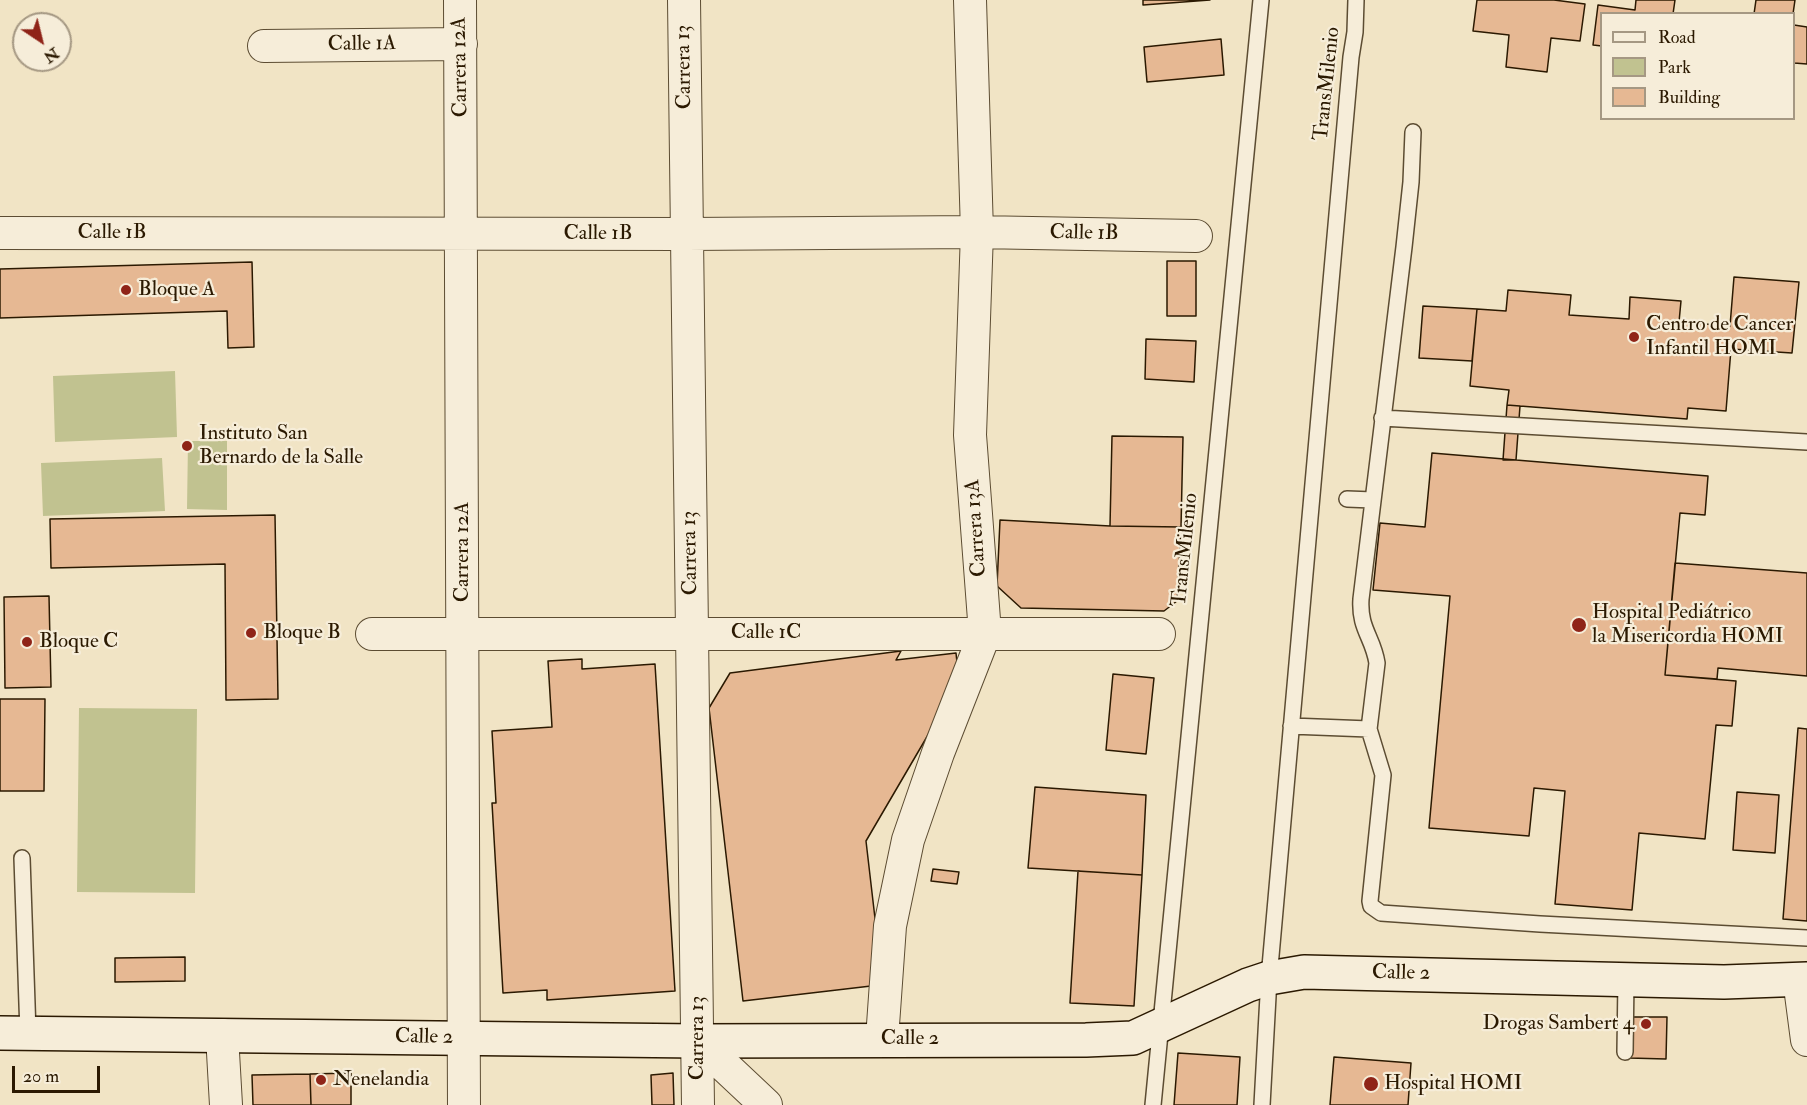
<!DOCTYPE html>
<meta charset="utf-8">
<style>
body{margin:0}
#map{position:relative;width:1807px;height:1105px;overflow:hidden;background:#f1e4c5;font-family:"IM FELL Double Pica",serif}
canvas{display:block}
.legend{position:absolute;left:1600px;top:12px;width:195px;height:108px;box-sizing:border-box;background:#f6edd9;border:2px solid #a59883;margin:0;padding:8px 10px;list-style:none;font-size:18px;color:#2b1901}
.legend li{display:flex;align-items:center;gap:12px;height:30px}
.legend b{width:30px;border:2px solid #a59883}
.north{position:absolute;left:12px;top:12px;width:60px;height:60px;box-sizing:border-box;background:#f6edd9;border:2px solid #a59883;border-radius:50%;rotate:145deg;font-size:16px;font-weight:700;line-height:24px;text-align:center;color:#2b1901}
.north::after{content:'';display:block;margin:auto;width:21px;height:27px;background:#8f2418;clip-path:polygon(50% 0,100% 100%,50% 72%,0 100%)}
.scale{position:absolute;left:12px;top:1066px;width:88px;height:27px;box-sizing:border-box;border:3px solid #2b1901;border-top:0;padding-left:8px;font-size:18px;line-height:21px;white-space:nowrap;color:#2b1901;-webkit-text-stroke:4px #f6edd9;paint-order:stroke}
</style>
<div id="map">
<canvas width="1807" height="1105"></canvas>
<ul class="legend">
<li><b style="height:8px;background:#f6edd9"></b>Road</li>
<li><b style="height:16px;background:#c1c290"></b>Park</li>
<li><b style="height:16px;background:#e6b893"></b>Building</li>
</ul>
<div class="north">N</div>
<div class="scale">20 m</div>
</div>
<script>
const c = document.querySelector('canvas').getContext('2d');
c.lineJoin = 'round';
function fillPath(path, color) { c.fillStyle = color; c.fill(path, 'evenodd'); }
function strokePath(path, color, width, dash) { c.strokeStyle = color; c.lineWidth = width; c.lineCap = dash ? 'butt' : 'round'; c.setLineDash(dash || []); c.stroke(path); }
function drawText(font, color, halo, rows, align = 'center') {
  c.font = font + ' "IM FELL Double Pica",serif'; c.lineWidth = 4.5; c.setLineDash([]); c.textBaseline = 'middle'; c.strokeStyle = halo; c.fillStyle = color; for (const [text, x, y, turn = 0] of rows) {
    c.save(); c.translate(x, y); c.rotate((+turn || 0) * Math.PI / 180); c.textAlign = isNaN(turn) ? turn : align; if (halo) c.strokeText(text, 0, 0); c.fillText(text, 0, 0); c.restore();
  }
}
const green = new Path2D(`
 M175,371l2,66 -122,5 -2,-66z
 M188,441h39v69l-40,-1z
 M162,458l3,53 -122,5 -2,-53z
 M79,708l118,1 -2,184 -118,-1z`);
const building = new Path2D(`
 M1143,0h67l-67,5z
 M1477,0h77l31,4 -5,37 -29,-3 -4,34 -41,-5 3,-32 -36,-4z
 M1636,0h39l-2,14h-71v32l-9,-1 5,-40 37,5z
 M1756,0h39l-2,14h-39z
 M1794,25l13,2v37l-13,-1z
 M1221,39l3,36 -77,7 -3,-35z
 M1167,261h29v55h-29z
 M252,262l2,85 -26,1 -1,-37 -227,7v-49z
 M1734,277l65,5 -7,71 -61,-4 -5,62 -38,-3 -1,11 -180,-14 2,-15 -39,-4 7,-77 29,2 2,-21 63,5 -2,20 60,4 1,-22 51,4 -2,21 51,4z
 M1423,306l54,3 -5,52 -53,-3z
 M1146,339l50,2 -2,41 -49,-3z
 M1507,405l13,1 -4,54h-13z
 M1112,436l71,1 -2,90 -71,-1z
 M1432,453l276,23 -3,39 -25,-2 -15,162 71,6 -4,45 -16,-1 -11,114 -66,-6 -7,77 -77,-6 10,-113 -31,-3 -5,48 -100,-8 21,-232 -77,-6 7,-67 45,4z
 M275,515l3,184 -52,1 -1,-136 -174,4 -1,-49z
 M1000,520l110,6 71,1 -4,74 -13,10 -143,-3 -24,-22z
 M1675,563l132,10v103l-89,-8 -1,11 -52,-4z
 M49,596l2,91 -46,1 -1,-91z
 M901,651l-5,9 60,-7 3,29 -93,159 15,129 -10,16 -128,15 -34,-293 21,-35z
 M582,659v10l73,-5 20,327 -128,9v-10l-44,3 -11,-190h4l-4,-72 60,-4 -4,-66z
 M1113,674l41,4 -8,76 -40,-4z
 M0,699h45l-1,92h-44z
 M1798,728l9,1v192l-24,-2z
 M1035,787l111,8 -4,80 -114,-7z
 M1737,792l42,3 -4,58 -42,-3z
 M933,869l26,3 -2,12 -26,-3z
 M1078,871l64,4 -8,131 -64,-3z
 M185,957v24l-70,1v-24z
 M1630,1017h37l-1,42 -37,-1z
 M1178,1053l62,4 -3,48h-63z
 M1334,1057l77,6 -3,42h-78z
 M351,1073v32h-40l-1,-31z
 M673,1073l1,32h-22l-1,-30z
 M310,1074l1,31h-58l-1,-30z`);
const lane = new Path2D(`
 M1413,132l-2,50 -7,65 -43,352c-2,30 12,38 16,64l-8,66 14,46 -13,126 1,5 10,7 159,11 267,14
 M1382,418l425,24
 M1347,499l26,1
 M1291,726l78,3
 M22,858l6,175
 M1625,1052l1,-73
 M1153,1105l108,-1105
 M1262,1105l7,-127 82,-921 4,-25 1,-32`);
const street = new Path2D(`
 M460,0l4,1105
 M684,0l14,1105
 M264,46l197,-2
 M0,233l687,1 290,-2 219,4
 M372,634h787
 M1799,979l8,61
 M222,1035l4,70
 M882,1039l8,-113 18,-86 30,-87 47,-120 -15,-198 7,-203 -7,-232
 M698,1041l68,64`);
const secondary = new Path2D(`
 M0,1033l698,8 388,-1 47,-2 115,-53 21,-7 35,-6 420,10 83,-3`);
const markers = [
 [126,290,6,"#8f2418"],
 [1634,337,6,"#8f2418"],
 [187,446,6,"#8f2418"],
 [1579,625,8,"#8f2418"],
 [251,633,6,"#8f2418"],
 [27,642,6,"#8f2418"],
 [1646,1024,6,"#8f2418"],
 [321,1080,6,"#8f2418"],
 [1371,1084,8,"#8f2418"]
];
const streetNames = [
 ["Calle 1A",362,45,-1],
 ["Carrera 12A",461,67,-91],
 ["Carrera 13",685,67,-91],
 ["TransMilenio",1328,84,-84],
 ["Calle 1B",112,233],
 ["Calle 1B",598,234],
 ["Calle 1B",1084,234,1],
 ["Carrera 13A",977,528,-94],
 ["TransMilenio",1186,550,-84],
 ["Carrera 12A",463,552,-90],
 ["Carrera 13",691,553,-91],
 ["Calle 1C",766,633],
 ["Calle 2",1401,974,1],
 ["Calle 2",424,1038,1],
 ["Carrera 13",698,1038,-90],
 ["Calle 2",910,1039]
];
const poiNames = [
 ["Bloque A",138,290],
 ["Centro de Cancer",1646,325],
 ["Infantil HOMI",1646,349],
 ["Instituto San",199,434],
 ["Bernardo de la Salle",199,458],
 ["Hospital Pediátrico",1592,613],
 ["la Misericordia HOMI",1592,637],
 ["Bloque B",263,633],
 ["Bloque C",39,642],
 ["Drogas Sambert 4",1634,1024,"right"],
 ["Nenelandia",333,1080],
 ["Hospital HOMI",1384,1084]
];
fillPath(green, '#c1c290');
fillPath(building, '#e6b893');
strokePath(building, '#2b1901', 1.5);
strokePath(lane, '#5c4c32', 18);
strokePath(street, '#5c4c32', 34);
strokePath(secondary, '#2b1901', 36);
strokePath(lane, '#f6edd9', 15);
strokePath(street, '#f6edd9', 32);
strokePath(secondary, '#f6edd9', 33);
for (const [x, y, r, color] of markers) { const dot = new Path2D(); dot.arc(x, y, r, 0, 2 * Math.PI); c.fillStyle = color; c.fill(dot); strokePath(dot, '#f6edd9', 2); }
drawText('21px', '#2b1901', '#f6edd9', streetNames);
drawText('21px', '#2b1901', '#f6edd9', poiNames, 'left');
</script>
